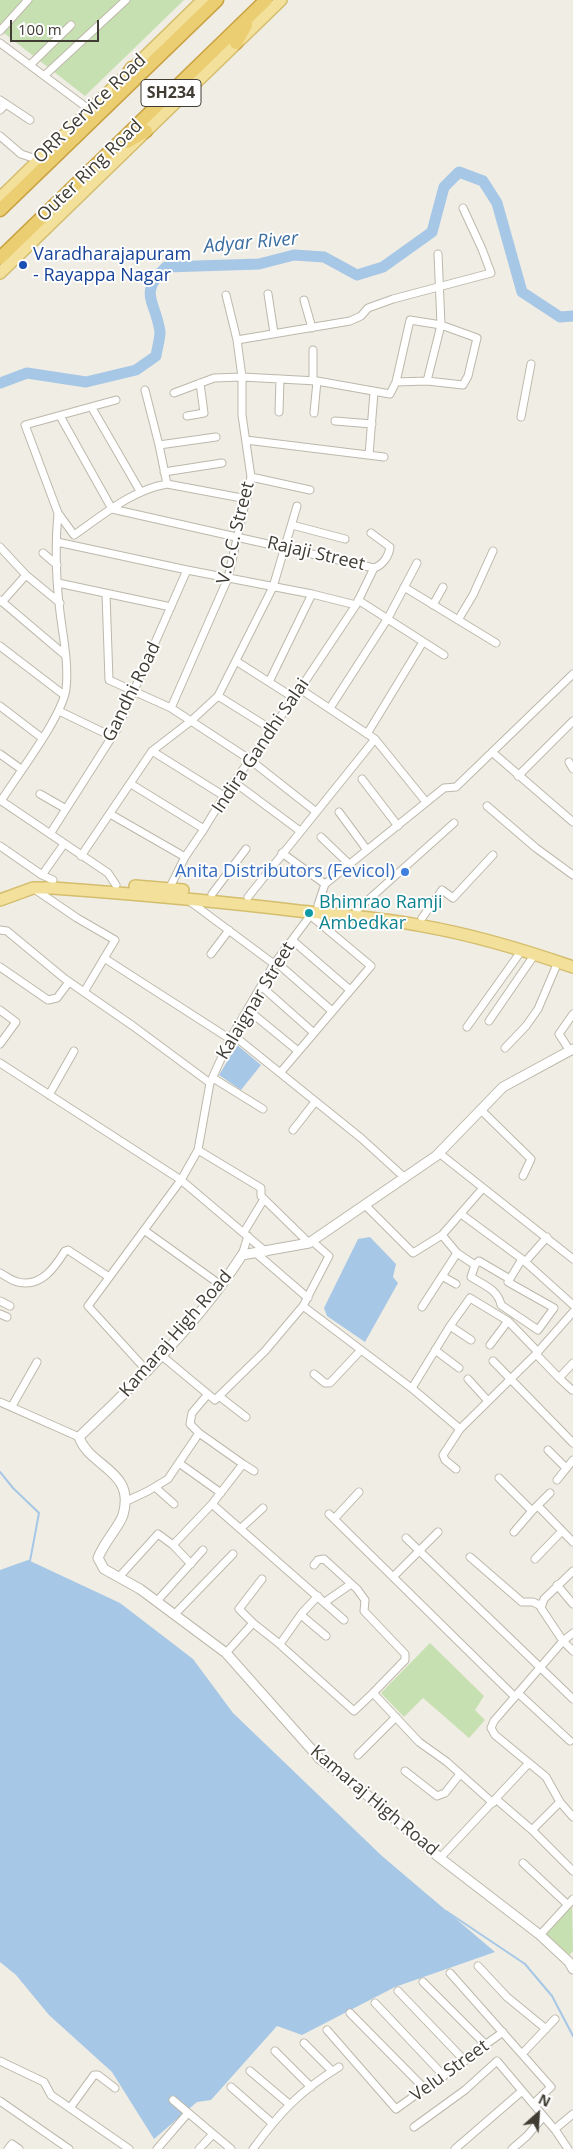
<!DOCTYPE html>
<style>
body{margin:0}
#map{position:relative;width:573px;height:2149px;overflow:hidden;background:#f0ede4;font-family:"Open Sans",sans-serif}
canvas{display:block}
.north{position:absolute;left:513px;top:2089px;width:50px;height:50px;-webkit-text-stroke:4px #fff;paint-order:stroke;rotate:26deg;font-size:14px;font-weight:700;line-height:20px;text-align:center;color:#413d35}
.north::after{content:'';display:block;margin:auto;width:18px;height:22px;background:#413d35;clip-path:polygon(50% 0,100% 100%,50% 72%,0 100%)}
.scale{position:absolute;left:10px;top:20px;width:89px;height:22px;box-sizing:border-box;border:2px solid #413d35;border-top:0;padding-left:6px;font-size:15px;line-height:18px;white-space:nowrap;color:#413d35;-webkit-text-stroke:4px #fff;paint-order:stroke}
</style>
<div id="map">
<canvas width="573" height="2149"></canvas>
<div class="north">N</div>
<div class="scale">100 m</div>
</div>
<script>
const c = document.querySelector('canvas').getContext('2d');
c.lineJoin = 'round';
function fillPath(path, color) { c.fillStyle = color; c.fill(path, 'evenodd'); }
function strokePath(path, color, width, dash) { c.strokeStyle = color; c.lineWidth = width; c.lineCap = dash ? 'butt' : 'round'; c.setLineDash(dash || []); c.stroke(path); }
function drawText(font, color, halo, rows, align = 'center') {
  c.font = font + ' "Open Sans",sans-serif'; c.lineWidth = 4; c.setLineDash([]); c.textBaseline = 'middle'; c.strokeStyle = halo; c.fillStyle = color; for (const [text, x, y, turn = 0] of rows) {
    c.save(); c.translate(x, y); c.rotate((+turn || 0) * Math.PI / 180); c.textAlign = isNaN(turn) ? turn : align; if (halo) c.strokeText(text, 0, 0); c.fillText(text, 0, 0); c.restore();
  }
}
const green = new Path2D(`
 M0,0h184l-99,96 -85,-66z
 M430,1643l54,53 -9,14 10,10 -16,18 -46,-40 -19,19 -23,-24z
 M572,1904l1,47 -6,7 -24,-22z`);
const water = new Path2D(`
 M237,1045l24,20 -20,25 -22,-15z
 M370,1237l26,27 -3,13 5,6 -33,59 -38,-26 -3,-8 34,-69z
 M28,1560l92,43 73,56 40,54 149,143 113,96 -100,35 -93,48 -25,-9 -66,74 -14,2 -43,37 -42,-67 -63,-57 -33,-40 -16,-13v-392z`);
const stream = new Path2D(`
 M0,1472l13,16 26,25 -9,48
 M446,1911l79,53 27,32 21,40`);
const river = new Path2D(`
 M0,383l27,-10 59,9 50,-12 20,-14c1,-7 4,-17 4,-24 -4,-31 -23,-38 6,-65l93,-3 35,-9 30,2 33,18 26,-8 49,-35 12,-45 15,-15 24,9 14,22 25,89 38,25 13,-1`);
const minor = new Path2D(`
 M0,31l28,-31
 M0,43l90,67
 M30,65l41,-40
 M45,75l81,-75
 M0,100l30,20
 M0,110l6,-6
 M0,136l21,18 18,6
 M268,294l6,39
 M304,300l8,28
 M237,340l113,-19 11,-5 7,-8 25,-9 98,-26 -9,-24 -19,-41
 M313,381v-31
 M427,381l14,-56 -3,-71
 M145,390l14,55 8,39
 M174,393l40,-15 28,-1 75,4 73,13 6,-12 14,-62 31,5 36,13 -9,38 -5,9 -36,-4 -31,1
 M116,400l-91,25 33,88 16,22c29,-20 58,-45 93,-51l80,15
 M92,408l48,83
 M279,412l1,-33
 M314,413l3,-32
 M60,416l52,93 262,59
 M187,416l17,-3 -4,-30
 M521,417l10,-53
 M335,421l37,3
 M246,440l138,17
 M159,445l57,-8
 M369,455l5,-63
 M164,472l58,-9
 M251,477l59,13
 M292,525l53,14
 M57,542l130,28 125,24 44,11
 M0,547l26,28 34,28
 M43,553l14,12
 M58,583l113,24
 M404,587l92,56
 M106,594l3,86 62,28 20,13 58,38 66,52
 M0,600l65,55
 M358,600l86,55
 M2,602l24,-27
 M433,605l10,-18
 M458,620l15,-25 20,-44
 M0,646l64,49
 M236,661l58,37
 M269,682l43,-88
 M300,689l75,50 51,63
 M218,696l53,33
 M0,706l42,32
 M171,708l57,-130 23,-101 -9,-62v-38l-5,-37 -11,-45
 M330,708l58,-90 29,-55
 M59,711l54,26
 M367,734l56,-92
 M152,751l72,45
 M492,752l81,70
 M0,754l21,15
 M569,762l4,7
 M518,776l55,-55
 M362,779l36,47
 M234,782l66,49
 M131,784l73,45
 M40,794l26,15
 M0,800l108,73 8,12
 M1,801c17,-27 61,-84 65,-112 3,-25 -3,-52 -6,-77 -4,-32 -5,-67 -2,-99
 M487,806l49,42 37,27
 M339,812l28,38
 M110,814l75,43
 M50,834l67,-105 70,-159
 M321,837l28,27
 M0,846l42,29 11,5
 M282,853l43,31
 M81,856l71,-105 39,-30 27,-25 55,-109 24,-81
 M42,875l22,-31
 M33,888l44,30 38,22 -31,52
 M169,889l16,-32 19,-28 20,-33 70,-98 62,-93 18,-37c9,-3 15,-12 16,-21l-19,-14
 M212,894l34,-45
 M248,897l127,-158
 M188,900l86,64
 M318,905l7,-21 119,-96 12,-1 117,-113
 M357,910l97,-87
 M422,918l20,-28 11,8 40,-43
 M0,930l7,1 58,48 68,47 77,57
 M292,940l58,50
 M211,954l18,-24
 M104,958l126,81
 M276,962l56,49
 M0,967l48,33 9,-2 12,-16
 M261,986l53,47
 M0,1010l16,12 -16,22
 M248,1010l50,41
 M489,1021l46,-67
 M467,1027l55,-77
 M233,1035l128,103 44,40
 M505,1048l21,-22 12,-17 20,-47
 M570,1051l-11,-17 14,-20
 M0,1063l181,117 85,72
 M280,1073l91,-107 -61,-51
 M213,1078l50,31
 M49,1095l25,-44
 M481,1110l50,49 -8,17
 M293,1130l22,-28
 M198,1150l63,38v8l48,47
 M439,1153l134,106
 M365,1205l48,48 29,-18 41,-47
 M461,1214l61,45 51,46
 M144,1230l78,56
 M244,1232l20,-33
 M457,1253l18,12 -4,12c13,8 27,13 30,28l37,25 16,-22 -46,-26 14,-23
 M257,1254l51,44
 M242,1255l6,-19
 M525,1262l22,-25
 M475,1265l4,-4 29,17
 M0,1273c6,3 12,8 18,9 23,6 37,-15 47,-31l3,-1 41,27
 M442,1276l14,8
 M0,1301l10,5
 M303,1306l111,84 46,39
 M422,1307l35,-54 -15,-18
 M0,1314l7,3
 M450,1326l21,14
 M490,1345l18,-24
 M435,1350l24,18
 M536,1354l23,24 14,-15
 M162,1356l53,44 50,-49 38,-45 26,-50 -17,-15
 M493,1361l80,82
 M148,1372l-60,-66 93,-126 17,-30 12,-67 20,-44 44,-75 39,-52
 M314,1374l11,9h5l31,-33
 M559,1378l13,12
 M468,1379l20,22
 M412,1388l38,-62 20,-28 38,23 30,31
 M219,1396l27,21
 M0,1402l79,35
 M12,1406l25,-44
 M548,1450l18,18
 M179,1463l42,30
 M243,1464l11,7
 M456,1469l-11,-9 -2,-5 17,-26 76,-75 37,-42
 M499,1478l33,33 18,-18
 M557,1480l16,-20
 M155,1487l19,17
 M125,1500h4l19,-9 20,-12 31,-46 -9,-9 2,-11 16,-19
 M212,1504l132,116
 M538,1506l35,36
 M329,1514l186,183
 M334,1519l25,-27
 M240,1529l23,-21
 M514,1532l18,-21
 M406,1538l167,161
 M173,1545l39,-41 31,-40 -44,-31
 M470,1557l52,45h11l6,3 3,-2
 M535,1559l27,-28
 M314,1565l4,-5 6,-1 33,30 8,11 -1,11 41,43v6l-32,33
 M573,1571l-29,28 -3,9 22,33 10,-8
 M119,1577l39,-43 15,11 18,19
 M393,1577l45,-45
 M557,1585l16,19
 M157,1601l46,-51
 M325,1602l26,-18
 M175,1614l58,-60
 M301,1615l25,21
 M253,1623l-14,-14 23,-30
 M280,1644l22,-31 16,-17
 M573,1651l-10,-10 -69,80 -3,7 4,7 51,42 14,25 13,15
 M226,1653l27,-30 24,19 77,69 19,-18 46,49 28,20 46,41
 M518,1693l52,48
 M358,1755l38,-38
 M405,1771l32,25 8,-3 15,-19
 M496,1799l36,31 41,41
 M532,1830l28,-28
 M440,1858l89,-95
 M523,1863l44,41
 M540,1935l33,-36
 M478,1966l29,31 39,32
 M450,1973l101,114 -18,17
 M423,1982l63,63
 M398,1991l67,70
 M375,2003l69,73
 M350,2013l75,76
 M327,2030l69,79 107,-77
 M304,2043l28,28
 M275,2051l36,36
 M522,2054l33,-35
 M0,2061l44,21 7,13 78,54
 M250,2071l39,33
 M231,2087l41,36
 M173,2100l58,49
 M0,2101l69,48
 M70,2108l24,-33h4l17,13
 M414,2127l51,-37 32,-29 59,70 12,18
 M555,2129l18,-15
 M8,2149l4,-5 7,5
 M157,2149l31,-36
 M199,2149l14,-15
 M253,2149c27,-37 47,-58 86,-82
 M455,2149l67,-58
 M512,2149l15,-13 16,-19`);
const tertiary = new Path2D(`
 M573,1049l-70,38 -67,69 -127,87 -67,12c-44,69 -104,126 -163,182 11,31 57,33 44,78 -4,12 -19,27 -25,43l6,11 36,20 86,64 94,106 40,30 80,69 100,77 29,27 4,7`);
const primary = new Path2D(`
 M0,198l203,-198
 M0,273l281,-273
 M135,886l48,4
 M0,900l33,-12h20c82,6 164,13 246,23 41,4 83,7 124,15 51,9 101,24 150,41`);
const motorway = new Path2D(`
 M236,43l10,-18
 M118,89l14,-21
 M127,142l19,-11
 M0,210l217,-210
 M0,258l266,-258`);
const markers = [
 [23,265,5,"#1a4fb4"],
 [405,872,5,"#3f7fe0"],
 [309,913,5,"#0f9aa8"]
];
const shields = [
 [171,93,60]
];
const shieldNames = [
 ["SH234",171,93]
];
const streetNames = [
 ["ORR Service Road",90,109,-44],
 ["Outer Ring Road",90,171,-44],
 ["V.O.C. Street",236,533,-76],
 ["Rajaji Street",316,554,13],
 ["Gandhi Road",132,692,-64],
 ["Indira Gandhi Salai",261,746,-56],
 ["Kalaignar Street",256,1001,-59],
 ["Kamaraj High Road",176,1334,-49],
 ["Kamaraj High Road",374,1801,40],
 ["Velu Street",450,2071,-36]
];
const transitNames = [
 ["Varadharajapuram",33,255],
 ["- Rayappa Nagar",33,276]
];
const shopNames = [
 ["Anita Distributors (Fevicol)",395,872]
];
const cultureNames = [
 ["Bhimrao Ramji",319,903],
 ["Ambedkar",319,924]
];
const waterNames = [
 ["Adyar River",251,243,-5]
];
fillPath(green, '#c7e0b1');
fillPath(water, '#a6c7e6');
strokePath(stream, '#a6c7e6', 2);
strokePath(river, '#a6c7e6', 11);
strokePath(minor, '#bdb8ab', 9);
strokePath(tertiary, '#bdb8ab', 11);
strokePath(primary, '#d4be6d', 14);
strokePath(motorway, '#caa344', 15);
strokePath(minor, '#fff', 7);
strokePath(tertiary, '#fff', 9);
strokePath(primary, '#f2e09b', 11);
strokePath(motorway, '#ecce72', 12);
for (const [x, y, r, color] of markers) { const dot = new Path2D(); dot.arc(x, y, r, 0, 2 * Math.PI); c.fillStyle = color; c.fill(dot); strokePath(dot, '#fff', 2); }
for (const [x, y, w] of shields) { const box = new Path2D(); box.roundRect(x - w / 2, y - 13.5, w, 27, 4); c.fillStyle = '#fff'; c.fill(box); strokePath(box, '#413d35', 1); }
drawText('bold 16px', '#413d35', null, shieldNames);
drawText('18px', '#413d35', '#fff', streetNames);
drawText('18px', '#164399', '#fff', transitNames, 'left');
drawText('18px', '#366cbe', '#fff', shopNames, 'right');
drawText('18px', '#0d838f', '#fff', cultureNames, 'left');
drawText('italic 19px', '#3b6d9f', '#fff', waterNames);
</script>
